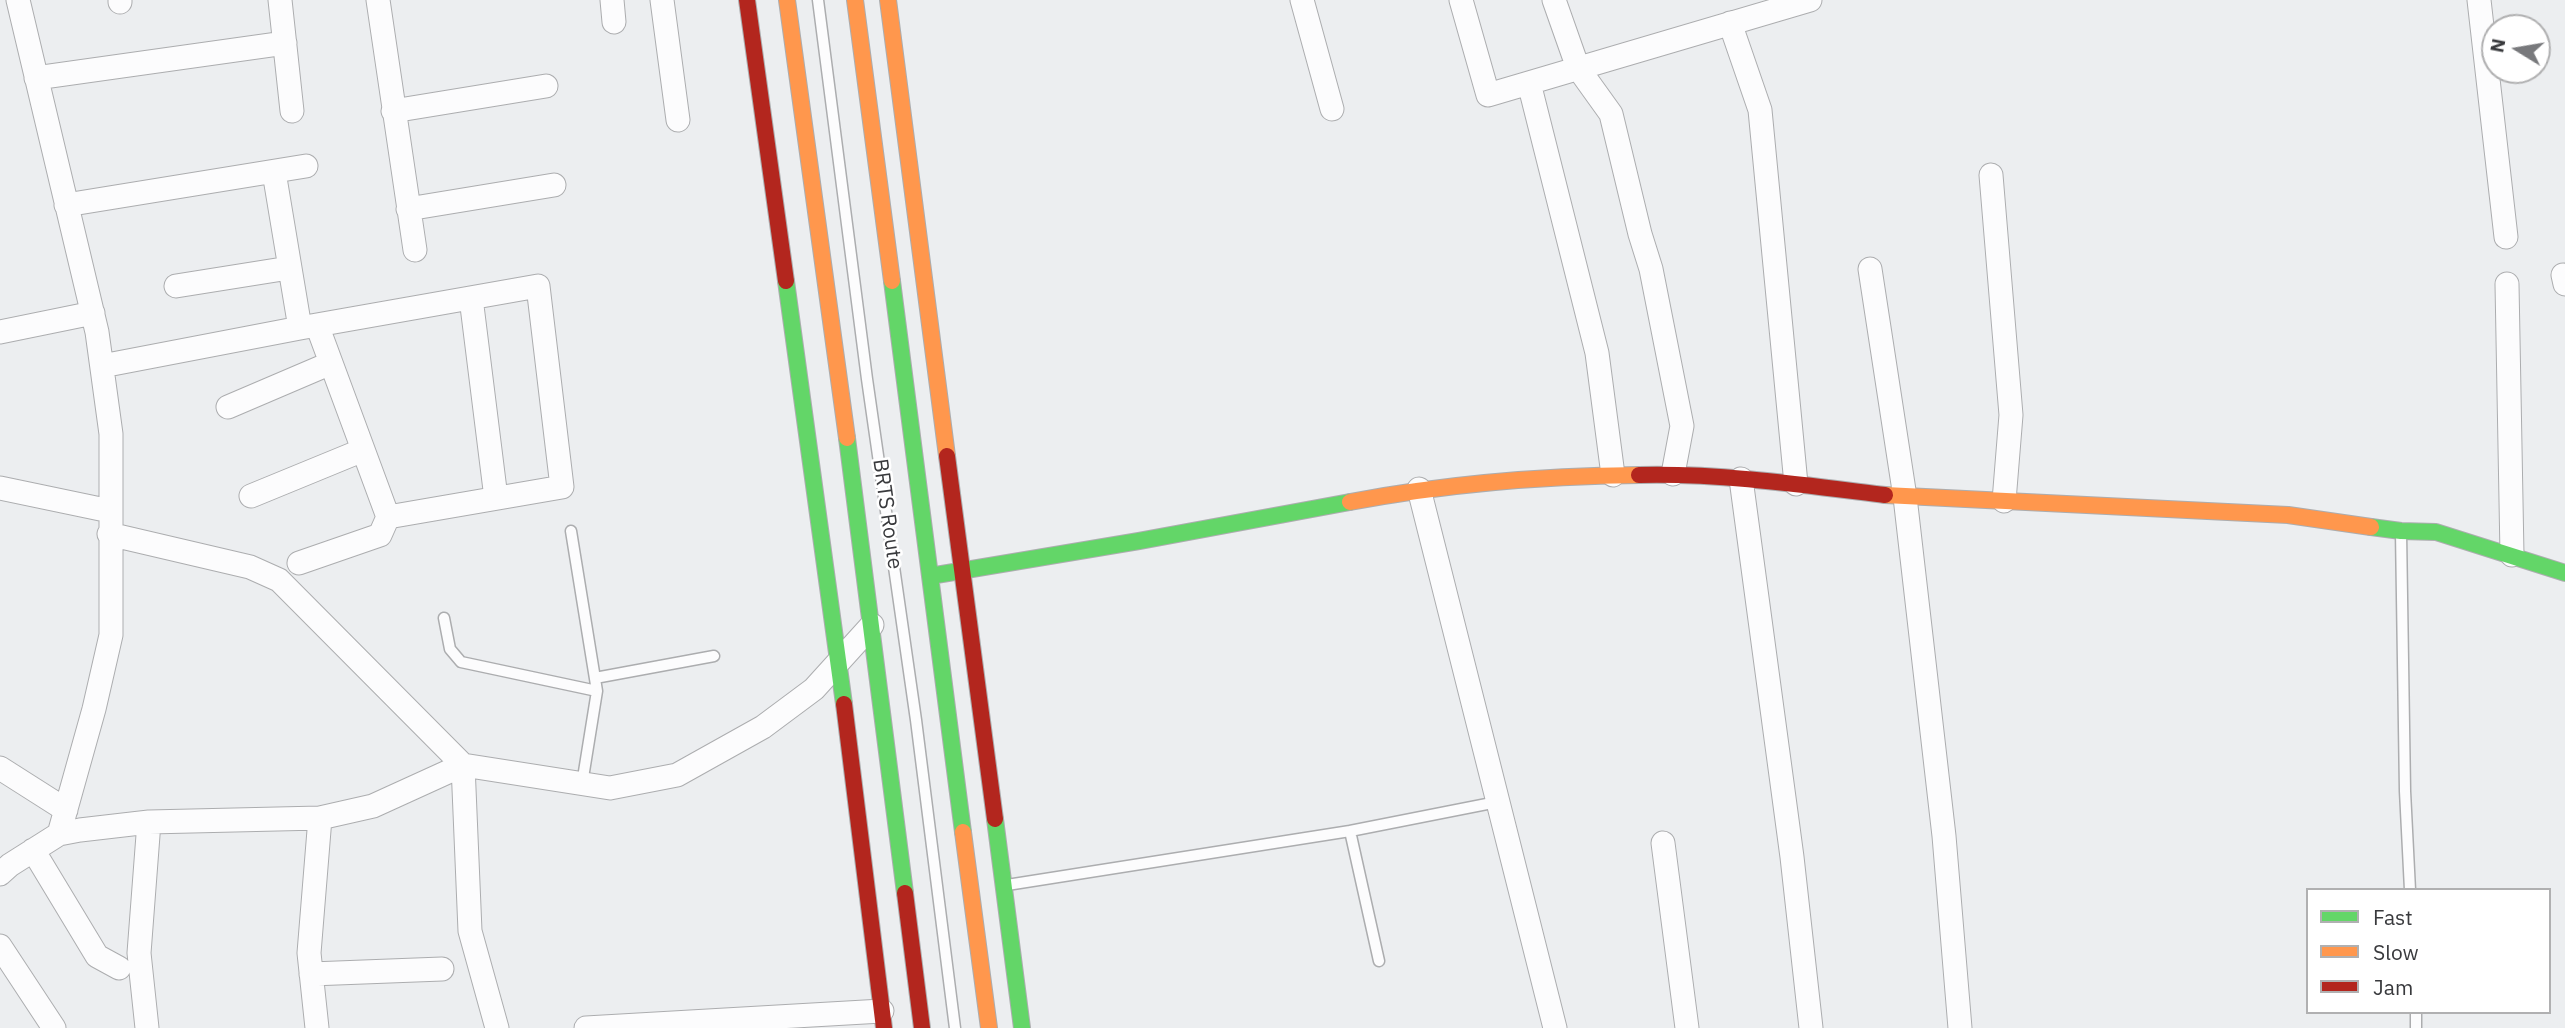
<!DOCTYPE html>
<style>
body{margin:0}
#map{position:relative;width:2565px;height:1028px;overflow:hidden;background:#eceef0;font-family:"IBM Plex Sans",sans-serif}
canvas{display:block}
.legend{position:absolute;left:2306px;top:888px;width:245px;height:126px;box-sizing:border-box;background:#fff;border:2px solid #b0b0b1;margin:0;padding:9px 12px;list-style:none;font-size:21px;color:#393a3d}
.legend li{display:flex;align-items:center;gap:14px;height:35px}
.legend b{width:35px;border:2px solid #b0b0b1}
.north{position:absolute;left:2481px;top:14px;width:70px;height:70px;box-sizing:border-box;background:#fff;border:2px solid #b0b0b1;border-radius:50%;rotate:281deg;font-size:19px;font-weight:700;line-height:28px;text-align:center;color:#393a3d}
.north::after{content:'';display:block;margin:auto;width:24px;height:32px;background:#78797c;clip-path:polygon(50% 0,100% 100%,50% 72%,0 100%)}
</style>
<div id="map">
<canvas width="2565" height="1028"></canvas>
<ul class="legend">
<li><b style="height:9px;background:#63d668"></b>Fast</li>
<li><b style="height:9px;background:#ff974d"></b>Slow</li>
<li><b style="height:9px;background:#b3261e"></b>Jam</li>
</ul>
<div class="north">N</div>
</div>
<script>
const c = document.querySelector('canvas').getContext('2d');
c.lineJoin = 'round';
function strokePath(path, color, width, dash) { c.strokeStyle = color; c.lineWidth = width; c.lineCap = dash ? 'butt' : 'round'; c.setLineDash(dash || []); c.stroke(path); }
function drawText(font, color, halo, rows, align = 'center') {
  c.font = font + ' "IBM Plex Sans",sans-serif'; c.lineWidth = 5; c.setLineDash([]); c.textBaseline = 'middle'; c.strokeStyle = halo; c.fillStyle = color; for (const [text, x, y, turn = 0] of rows) {
    c.save(); c.translate(x, y); c.rotate((+turn || 0) * Math.PI / 180); c.textAlign = isNaN(turn) ? turn : align; if (halo) c.strokeText(text, 0, 0); c.fillText(text, 0, 0); c.restore();
  }
}
const lane = new Path2D(`
 M818,0l49,379 49,341 39,308
 M571,531l26,160 -15,93
 M2401,532l4,259 5,99
 M444,618l6,31 11,13 136,29
 M595,678l119,-22
 M1350,831l147,-29
 M1007,885l343,-54 29,130
 M2416,1012v16`);
const street = new Path2D(`
 M18,0l79,332 14,102v201l-17,74 -35,125
 M120,0v2
 M280,0l12,111
 M378,0l37,250
 M612,0l2,22
 M662,0l16,120
 M1302,0l30,109
 M1461,0l27,95 322,-95
 M1554,0l24,68 33,46 29,120 11,35 31,157 -9,48
 M2479,0l27,237
 M1730,23l30,87 36,374
 M36,78l249,-35
 M1529,83l68,270 16,122
 M393,111l153,-25
 M274,172l26,156
 M1991,175l20,240 -7,86
 M66,205l240,-39
 M408,209l146,-24
 M1870,269l35,228 39,339 16,192
 M2563,275l2,9
 M2507,284l5,271
 M176,286l113,-18
 M471,298l25,200
 M0,332l93,-19
 M102,366l198,-38 238,-42 24,201 -174,30
 M228,407l103,-44
 M1741,479l51,378 19,171
 M0,488l110,23
 M1419,489l136,539
 M251,496l112,-46
 M109,534l141,33 29,13 184,185 7,166 27,97
 M299,563l81,-28 8,-18 -71,-192
 M0,768l66,42
 M1663,843l24,185
 M33,850l64,106 22,12
 M0,874l10,-9 49,-31 21,-4 69,-8 171,-4 53,-12 90,-41 147,23 67,-13 86,-48 51,-38 58,-64
 M0,946l54,82
 M311,974l131,-5
 M147,1028l-8,-75 10,-131
 M317,1028l-8,-75 11,-135
 M586,1028l296,-17`);
const fast = new Path2D(`
 M786,281l58,423
 M892,281l71,551
 M847,438l58,455
 M2371,527l30,4 35,1 129,41
 M930,576l209,-35 211,-39
 M995,819l27,209`);
const slow = new Path2D(`
 M787,0l60,438
 M855,0l37,281
 M888,0l59,456
 M1885,495l403,20 83,12
 M1350,502c95,-18 191,-26 289,-27
 M963,832l26,196`);
const jam = new Path2D(`
 M747,0l39,281
 M947,456l48,363
 M1639,475c82,-2 165,10 246,20
 M844,704l40,324
 M905,893l17,135`);
const streetNames = [
 ["BRTS Route",887,514,82]
];
strokePath(lane, '#acadaf', 13);
strokePath(street, '#acadaf', 25);
strokePath(fast, '#acadaf', 18);
strokePath(slow, '#acadaf', 18);
strokePath(jam, '#acadaf', 18);
strokePath(lane, '#fcfcfd', 10);
strokePath(street, '#fcfcfd', 23);
strokePath(fast, '#63d668', 16);
strokePath(slow, '#ff974d', 16);
strokePath(jam, '#b3261e', 16);
drawText('21px', '#393a3d', '#fff', streetNames);
</script>
